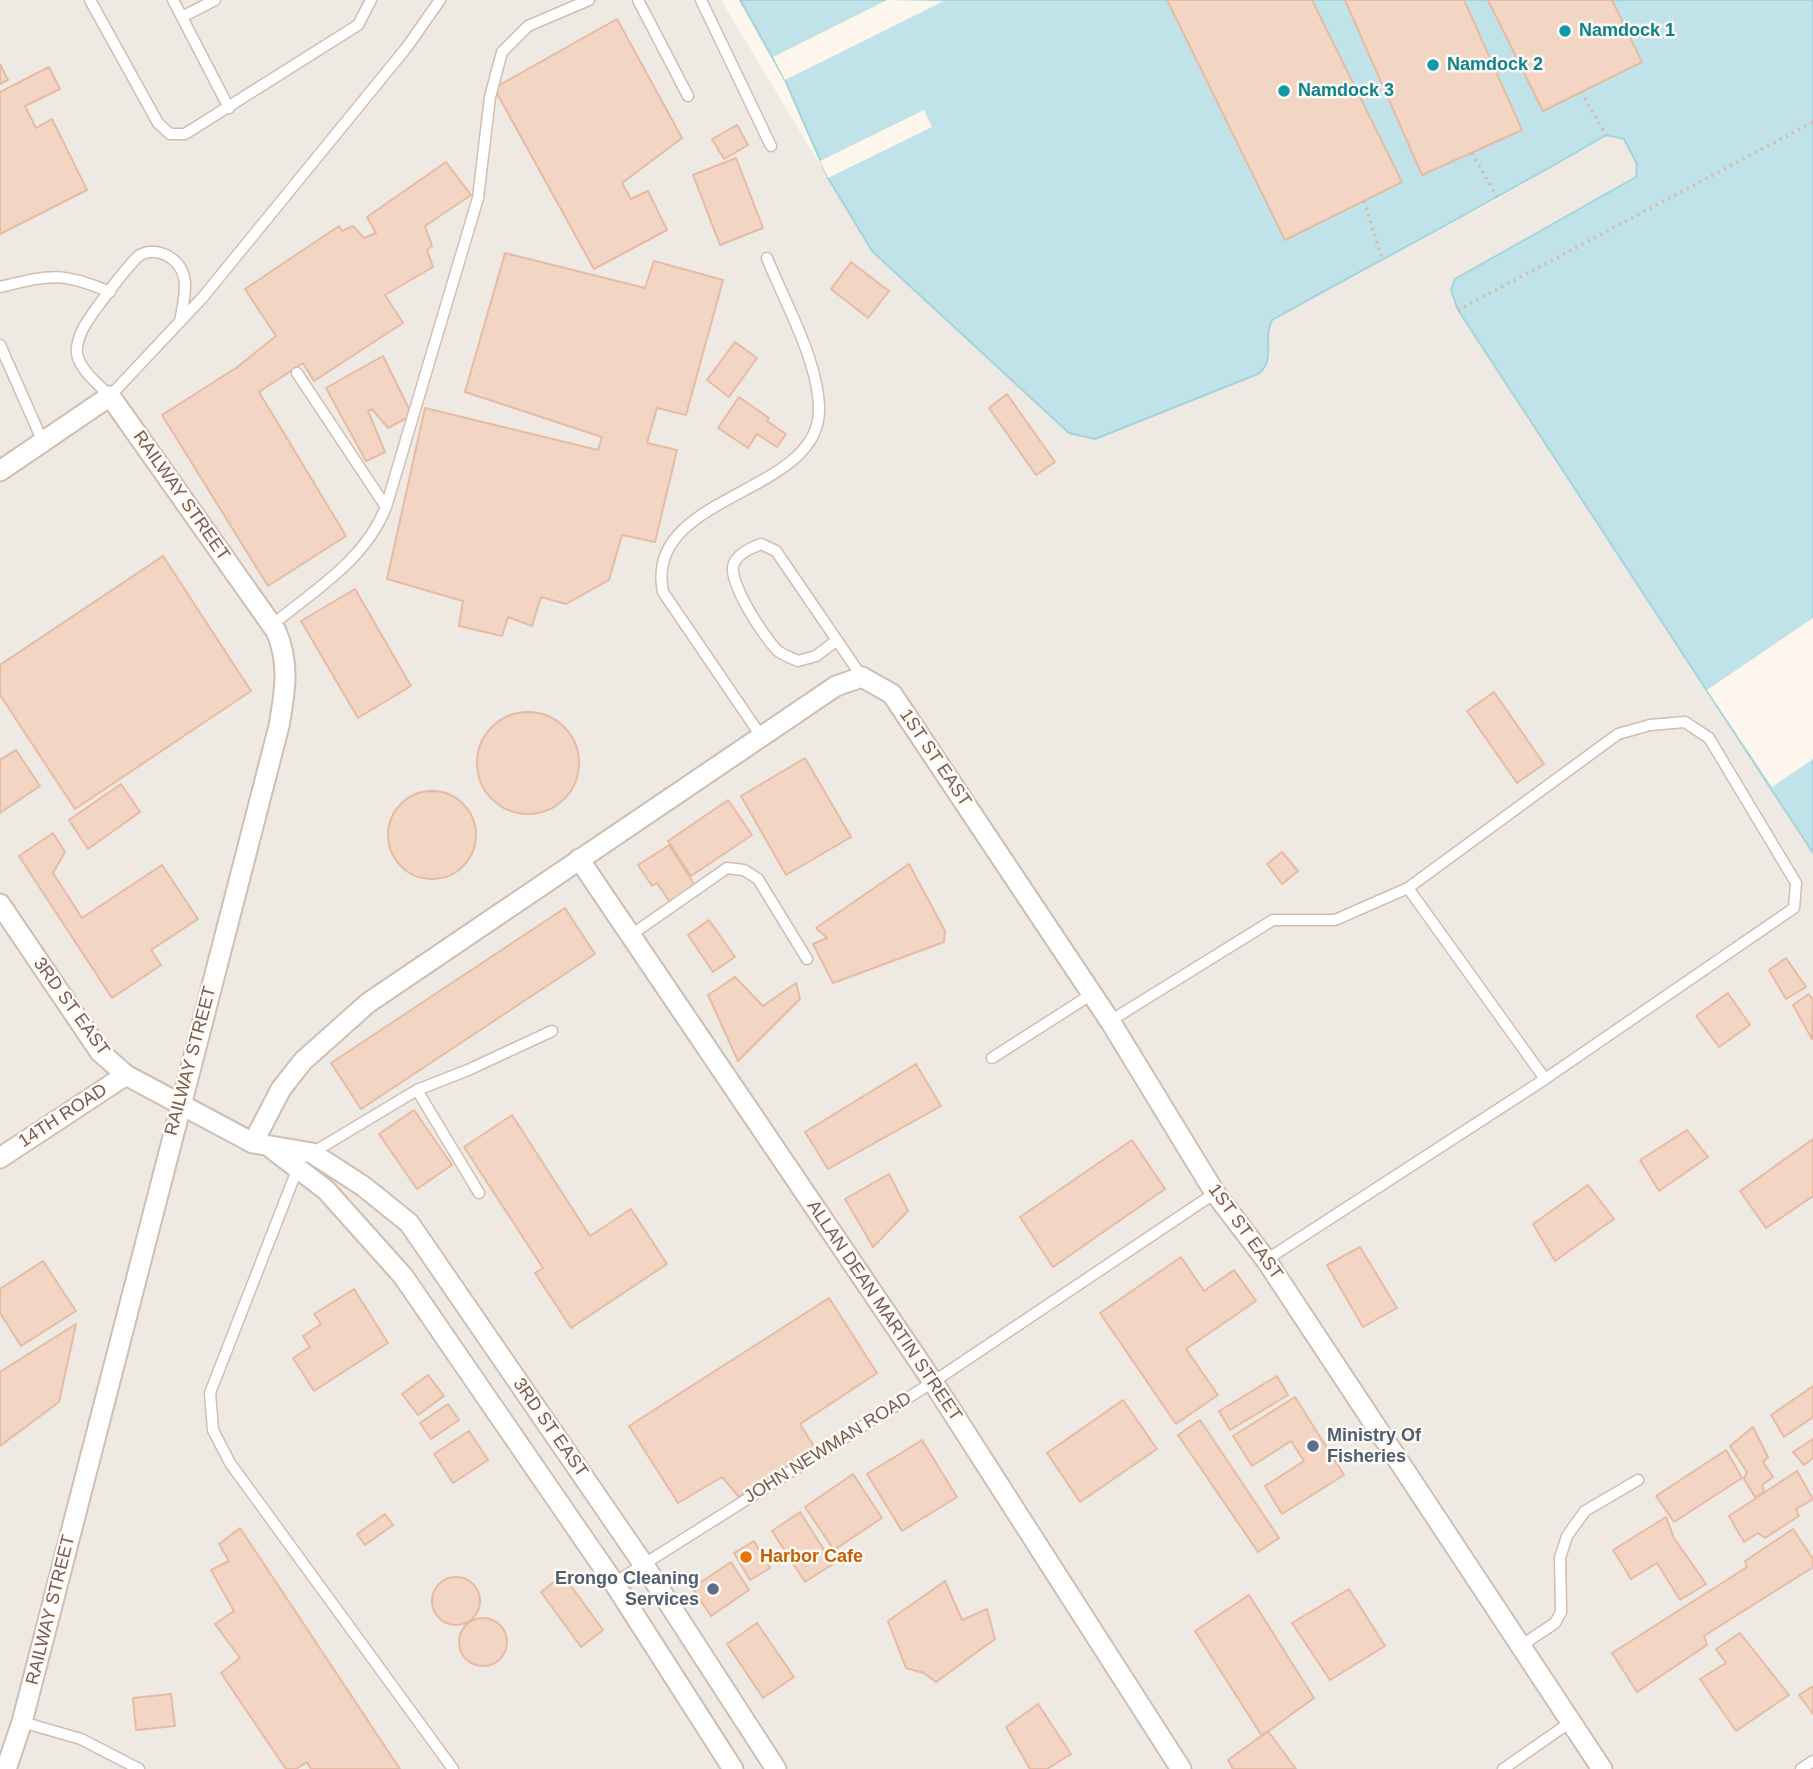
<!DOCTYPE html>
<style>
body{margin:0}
canvas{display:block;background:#fdf6ec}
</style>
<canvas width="1813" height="1769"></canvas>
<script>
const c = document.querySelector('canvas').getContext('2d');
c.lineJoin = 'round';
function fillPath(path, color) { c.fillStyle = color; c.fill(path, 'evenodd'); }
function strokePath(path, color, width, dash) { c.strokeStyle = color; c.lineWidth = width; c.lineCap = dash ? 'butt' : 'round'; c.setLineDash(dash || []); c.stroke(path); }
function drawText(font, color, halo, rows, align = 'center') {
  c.font = font + ' Arial,sans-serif'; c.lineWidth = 5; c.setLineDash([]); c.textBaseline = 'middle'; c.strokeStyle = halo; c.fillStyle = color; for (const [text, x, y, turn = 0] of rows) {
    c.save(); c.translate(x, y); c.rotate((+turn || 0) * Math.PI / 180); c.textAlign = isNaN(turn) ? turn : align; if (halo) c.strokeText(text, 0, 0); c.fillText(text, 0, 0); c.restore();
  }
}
const industrial = new Path2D(`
 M0,0h721l151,251 197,182 25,6 164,-65 12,-17 -2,-29 4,-8 110,-62 116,-59 108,-64 18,4 13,25v13l-184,121 360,555v916h-1813z`);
const water = new Path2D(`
 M740,0h1073v853l-355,-543 -7,-20 4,-11 181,-102 1,-13 -13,-25 -18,-4c-110,65 -223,123 -334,185 -10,20 5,39 -14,54l-163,65 -26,-6 -197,-182 -44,-73 -43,-98z`);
const pier = new Path2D(`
 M887,0l57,1 -159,79 -12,-23z
 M924,110l8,17 -104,51 -8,-17z
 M1813,618v141l-41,28 -65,-97z`);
const building = new Path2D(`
 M1167,0h145l90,182 -117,58z
 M1345,0h119l58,130 -100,45z
 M1488,0h124l30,62 -99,49z
 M617,19l65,119 -60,45 9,16 17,-8 19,39 -73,39 -100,-181z
 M0,64l8,16 -8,4z
 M49,67l11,22 -35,17 11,22 16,-9 35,71 -87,44v-142z
 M737,125l11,20 -24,14 -12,-20z
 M736,158l27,70 -43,17 -27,-70z
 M446,162l25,33 -46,31 7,20 -5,4 6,17 -48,28 18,28 -89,58 -11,-18 -44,29 87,144 -78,50 -106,-171 74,-47 40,-32 -31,-47 94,-63 3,5 11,-5 11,12 12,-5 -9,-16z
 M505,253l140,35 9,-27 69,19 -37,135 -29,-7 -10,35 30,7 -22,92 -33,-7 -13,45 -43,24 -25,-7 -9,29 -24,-9 -6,19 -43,-10 4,-25 -76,-22 38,-171 173,42 4,-13 -137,-45z
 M851,262l38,29 -21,27 -37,-29z
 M735,342l22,16 -28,39 -22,-17z
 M383,356l29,59 -24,13 -16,-19 -4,2 17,41 -19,9 -40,-73z
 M1007,394l48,68 -19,13 -47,-67z
 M739,397l30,21 -2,3 19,13 -9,13 -20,-13 -9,14 -30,-20z
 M163,556l88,135 -176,118 -75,-114v-30z
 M355,589l56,97 -53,32 -57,-97z
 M1494,692l50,72 -27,19 -50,-72z
 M477 763a51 51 0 1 1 102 0a51 51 0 1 1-102 0Z
 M16,750l24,36 -40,27v-53z
 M805,758l46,79 -65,38 -45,-79z
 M121,784l19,28 -52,37 -19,-29z
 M388 835a44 44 0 1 1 88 0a44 44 0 1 1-88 0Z
 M728,800l24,35 -61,41 -23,-35z
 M53,833l12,19 -12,21 29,45 80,-53 36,54 -47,31 10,15 -49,33 -93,-142z
 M669,845l27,42 -25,17 -14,-21 -5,3 -14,-21z
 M1282,852l16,19 -16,13 -15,-20z
 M909,864l36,67 -1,11 -111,41 -20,-39 14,-6 -11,-10z
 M565,908l30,46 -234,155 -30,-46z
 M709,920l26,37 -22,15 -25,-37z
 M1786,958l20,29 -20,12 -17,-29z
 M735,977l28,29 33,-23 4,16 -62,62 -30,-66z
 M1728,993l22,32 -31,22 -23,-31z
 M1809,994l4,7 -1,38 -19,-34z
 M916,1064l25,42 -113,63 -23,-37z
 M414,1110l38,55 -35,24 -38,-55z
 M512,1115l78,121 41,-27 36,55 -96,64 -36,-55 8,-5 -79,-121z
 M1687,1130l21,27 -49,34 -19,-31z
 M1813,1139v57l-47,32 -26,-37z
 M1132,1140l33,49 -112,78 -33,-50z
 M889,1174l19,37 -35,36 -28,-48z
 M1588,1185l26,34 -59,42 -22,-37z
 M1360,1247l37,61 -34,19 -36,-62z
 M1181,1257l23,34 30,-21 22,31 -70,48 32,46 -42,29 -76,-111z
 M43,1261l33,50 -55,35 -21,-33v-24z
 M354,1289l34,54 -74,48 -21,-33 17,-11 -7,-11 18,-12 -7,-10z
 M829,1298l48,75 -77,51 15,24 -76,49 -17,-20 -44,26 -49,-77z
 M76,1324l-17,78 -59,44v-74z
 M428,1375l16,21 -26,19 -16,-21z
 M1277,1376l11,19 -58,35 -11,-19z
 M1813,1386v31l-29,20 -13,-22z
 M1295,1397l49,78 -62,39 -17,-28 39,-25 -13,-20 -39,25 -19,-30z
 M1123,1400l34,49 -77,53 -33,-49z
 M448,1404l11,16 -28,19 -11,-16z
 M1200,1420l79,118 -21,14 -80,-117z
 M1753,1427l15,30 -5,5 10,15 -11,8 2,7 -9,5 -11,-18 3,-7 -17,-26z
 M469,1431l19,29 -35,23 -19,-29z
 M1813,1439v19l-9,7 -11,-13z
 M922,1440l35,57 -55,34 -35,-57z
 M1726,1450l16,28 -68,44 -18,-26z
 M1797,1471l16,28 -17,10 3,7 -34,22 -7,-5 -14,9 -15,-26z
 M853,1474l29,44 -48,32 -29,-43z
 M800,1512l33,52 -28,18 -33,-51z
 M385,1514l8,11 -28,20 -8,-11z
 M1666,1517l8,21 32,46 -26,16 -23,-37 -26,16 -18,-29z
 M240,1528l160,241h-89l-4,-7 -11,7h-10l-65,-96 19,-15 -25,-34 19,-13 -23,-41 18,-9 -10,-17z
 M1793,1529l20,30v8l-109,69 3,9 -70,47 -25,-39 135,-86 -2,-6z
 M754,1541l16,27 -20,12 -16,-27z
 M731,1562l18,28 -38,26 -19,-28z
 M563,1575l40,55 -22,17 -40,-55z
 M432 1601a24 24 0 1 1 48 0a24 24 0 1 1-48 0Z
 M945,1581l17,39 25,-11 8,30 -59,43 -12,-9 -18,-5 -18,-47z
 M1349,1589l36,57 -55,34 -38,-57z
 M1249,1595l65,103 -52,38 -67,-105z
 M459 1642a24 24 0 1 1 48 0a24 24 0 1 1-48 0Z
 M757,1623l37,54 -31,21 -36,-54z
 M1740,1633l49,62 -53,36 -36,-52 26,-16 -10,-14z
 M1813,1686v28l-14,-19z
 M171,1694l4,32 -39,4 -3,-32z
 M1038,1704l33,50 -24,15h-17l-24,-42z
 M1268,1731l28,38h-63l-5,-9z`);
const path = new Path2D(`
 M1581,92l25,43
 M1472,153l26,46
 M1364,201l18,57
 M1458,310l355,-188`);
const lane = new Path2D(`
 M90,0l68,123 12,11h15l173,-109 13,-25
 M173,0l56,108
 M638,0l50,96
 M701,0l70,146
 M182,17l33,-17
 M0,287c50,-12 61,-16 110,5
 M180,322c4,-24 14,-53 -14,-67 -9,-4 -17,-5 -26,0 -9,6 -55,66 -59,78 -2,5 -5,15 -4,21 3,16 21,30 33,42l93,-99 204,-250 33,-47
 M0,345l43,97
 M297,373l89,134
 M272,625c44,-36 93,-65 114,-118l92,-309 12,-101 12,-45 26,-26 61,-26
 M837,640l-21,16 -18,5c-6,-3 -15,-6 -20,-10 -13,-12 -52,-71 -44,-88 5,-10 17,-15 27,-19l15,7 86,126
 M761,736l-98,-144c-20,-99 156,-96 156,-182 0,-48 -34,-107 -52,-152
 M1408,888l137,191
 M631,935l96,-67 17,2 14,9 49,80
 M1110,1021l163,-101h62l73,-32 210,-154 32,-9 35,-3 24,16 87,145 -2,25 -249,171 -279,181
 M992,1058l100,-64
 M417,1090l62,103
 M312,1153l105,-63 51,-20 84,-39
 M297,1170l-87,223 3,37 17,33 223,306
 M614,1583l319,-201 282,-189
 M1522,1645l33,-22 6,-11 -1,-54 7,-22 18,-25 53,-31
 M22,1722l59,17 58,30
 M1503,1769l69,-48
 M1801,1769l12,-8`);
const street = new Path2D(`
 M0,471l110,-75 166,235c14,32 9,61 3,95l-257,996 -16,47
 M579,859l354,523 248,387
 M0,904l100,148 26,23 127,68 59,10 51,33 46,37 235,342 132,204
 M253,1143l28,-54 22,-28 65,-58 468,-317 26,-9 30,17 218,327 105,172 51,67 336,509
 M271,1148l55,42 77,86 211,307 119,186
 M0,1158l126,-83`);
const markers = [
 [1565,31,7,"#0f9aa8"],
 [1433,65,7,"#0f9aa8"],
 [1284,91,7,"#0f9aa8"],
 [1313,1446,7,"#5c6f8a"],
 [746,1557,7,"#e8710a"],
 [713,1589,7,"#5c6f8a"]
];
const cultureNames = [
 ["Namdock 1",1579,31],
 ["Namdock 2",1447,65],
 ["Namdock 3",1298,91]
];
const streetNames = [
 ["RAILWAY STREET",181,496,55],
 ["1ST ST EAST",935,758,56],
 ["3RD ST EAST",71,1007,54],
 ["RAILWAY STREET",191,1061,-75],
 ["14TH ROAD",63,1116,-33],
 ["1ST ST EAST",1245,1232,54],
 ["ALLAN DEAN MARTIN STREET",884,1311,56],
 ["3RD ST EAST",550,1428,55],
 ["JOHN NEWMAN ROAD",828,1448,-32],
 ["RAILWAY STREET",51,1610,-76]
];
const serviceNames = [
 ["Ministry Of",1327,1436],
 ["Fisheries",1327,1457],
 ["Erongo Cleaning",699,1579,"right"],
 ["Services",699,1600,"right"]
];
const foodNames = [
 ["Harbor Cafe",760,1557]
];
fillPath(industrial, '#efe9e4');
fillPath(water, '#bfe3e8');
strokePath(water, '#a5d3da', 2);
fillPath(pier, '#fdf6ec');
fillPath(building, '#f3d5c3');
strokePath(building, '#e6bba3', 2);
strokePath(lane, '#d1beb0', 13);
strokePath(street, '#d1beb0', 23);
strokePath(path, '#d9b8a5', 3.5, [2, 5]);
strokePath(lane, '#fff', 10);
strokePath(street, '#fff', 19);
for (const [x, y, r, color] of markers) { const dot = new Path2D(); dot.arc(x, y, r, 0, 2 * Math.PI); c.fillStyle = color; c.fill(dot); strokePath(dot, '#fffaf3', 2.5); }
drawText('bold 18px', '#0d838f', '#fffaf3', cultureNames, 'left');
drawText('18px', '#7a5c4d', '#fffaf3', streetNames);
drawText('bold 18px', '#4e5e75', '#fffaf3', serviceNames, 'left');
drawText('bold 18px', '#c56008', '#fffaf3', foodNames, 'left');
</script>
